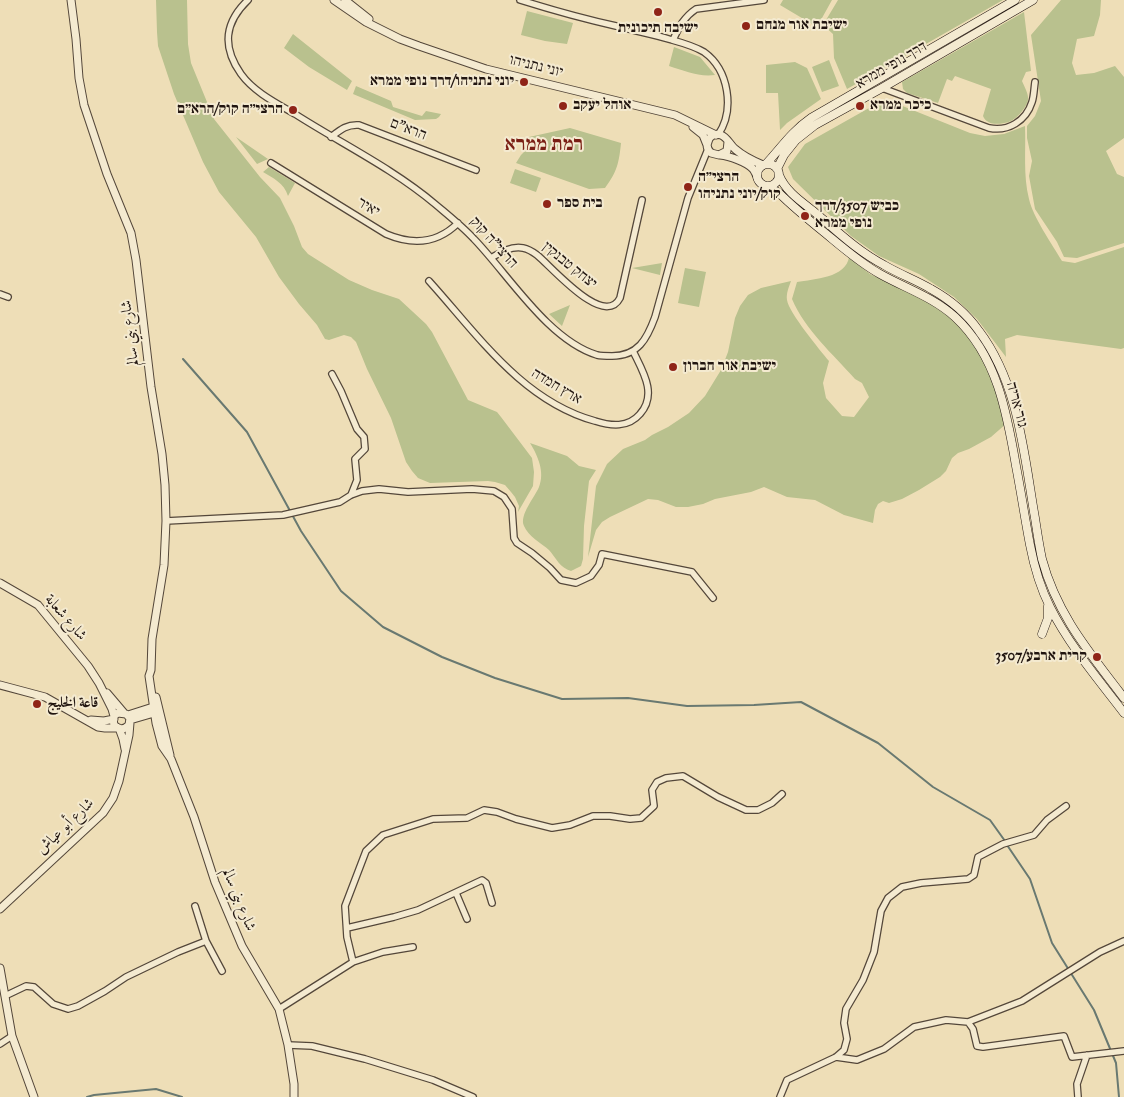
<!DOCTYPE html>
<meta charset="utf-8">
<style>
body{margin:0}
canvas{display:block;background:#eedeb7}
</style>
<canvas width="1124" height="1097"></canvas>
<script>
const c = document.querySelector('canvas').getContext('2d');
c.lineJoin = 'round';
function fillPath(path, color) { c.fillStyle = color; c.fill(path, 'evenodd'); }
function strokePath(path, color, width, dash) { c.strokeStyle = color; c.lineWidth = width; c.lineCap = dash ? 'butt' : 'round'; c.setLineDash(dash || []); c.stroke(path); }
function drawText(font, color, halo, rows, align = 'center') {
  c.font = font + ' "IM FELL Double Pica",Amiri,"Frank Ruhl Libre",serif'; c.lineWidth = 4; c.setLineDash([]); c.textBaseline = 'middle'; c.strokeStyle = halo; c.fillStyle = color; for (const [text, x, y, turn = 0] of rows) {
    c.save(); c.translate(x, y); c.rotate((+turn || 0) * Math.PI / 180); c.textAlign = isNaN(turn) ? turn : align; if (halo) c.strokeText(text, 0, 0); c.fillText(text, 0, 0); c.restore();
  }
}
const green = new Path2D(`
 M156,0h31l1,44 3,19 23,56 46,58 20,21 14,28 8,21 6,7 41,26 23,10 27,9 27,25 6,8 36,68 29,12 4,5 31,41 2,14 -1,14 -15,26 1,-6 -4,-9 -4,-5 -6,-7 -10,-3 -7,-1 -58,2 -12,-5 -6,-7 -6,-9 -15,-44 -24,-49 -11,-27 -5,-5 -7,-2 -15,5 -4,-1 -8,-14 -18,-21 -20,-27 -23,-40 -37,-45 -16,-30 -29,-68 -16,-48 -1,-14z
 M783,0h49l-15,27 -37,-22z
 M838,0h165l-156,89 -13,-31 -1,-24 -10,-9z
 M1061,0h40l-1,15 -6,21 -17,3 -5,24 4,12 18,-2 21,-7 9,11v61l-18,13 11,23 7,3v66l-47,15 -13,-1 -7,-15 -22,-33 -6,-33 3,-15 -5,-23v-12l8,-10 6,-15 -10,-66z
 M527,11l46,12 -6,21 -22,-3 -24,-6z
 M1024,12l7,59 -5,1 -4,9c2,5 7,13 6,19 -1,7 -11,18 -17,21 -10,4 -24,5 -28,-5l8,-27 -36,-13 -3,5 -5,-2 -9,24 -31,-10 -4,-4 -1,-7z
 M293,34l59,47 -5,9 -38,-23 -25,-19z
 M674,47l26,10 15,18c-17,2 -30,-4 -46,-9z
 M829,60l10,26 -17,6 -10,-25z
 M795,62l12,6 14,31 -34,24 -7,7 -2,-37h-12v-28z
 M356,86l35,15 2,6 29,9 4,-5 15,3 -2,3 -3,2 -21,1 -62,-26z
 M885,99l85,34 15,3 19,-2 21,-8c1,25 -2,49 4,73 4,18 23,45 33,62l13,2 49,-16v101l-3,1 -104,-14 -12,4 1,18 -29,-38 -23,-22 -35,-23 -40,-18 -28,-20 -58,-57 -5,-12 17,-23z
 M570,128l51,15c-2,20 -4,29 -16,45l-16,1 -73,-26 5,-8 4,-4 4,-14z
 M236,137l32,22 -11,5z
 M269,167l26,16 -7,13c-4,-13 -15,-18 -25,-24z
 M515,169l26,9 -5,14 -26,-9z
 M849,257l21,17 55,26 30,21 16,19 19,33 17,50 -16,14 -22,12 -11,4 -6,5 -6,13 -6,6 -21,13 -17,9 -13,4 -6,-2 -5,3 -3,6 -2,13 -29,-8 -29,-15 -28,-3 -23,-10 -13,5 -36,7 -12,5 -15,3h-12l-18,-7 -10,-1 -38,18 -8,5 -6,8 -8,27 8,-71 11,-22 16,-15 22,-9 7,-5 16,-8 21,-14 16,-17 16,-26 7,-18 7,-34 5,-12 8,-11 13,-7 30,-7c-2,6 -5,12 -4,19 2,13 33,50 42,61l-6,22 3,15 16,18 12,1 15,-20 -7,-14 -7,-4c-22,-25 -50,-49 -63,-80l5,-17c17,-3 49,-4 52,-25z
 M662,263l-2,12 -28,-7z
 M685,268l21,4 -7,35 -21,-4z
 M570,305l-8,21 -13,-12z
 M530,443l20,7 17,6 12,10 17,4 -7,11 -5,45 -1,33 -2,7 -10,5c-11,-3 -15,-13 -22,-21 -8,-7 -21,-14 -25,-24 -5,-11 11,-29 15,-39 6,-15 -1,-31 -9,-44z`);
const stream = new Path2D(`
 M183,359l64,73 54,99 40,60 42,36 59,30 53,21 67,21 66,-1 59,8 67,-1 47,-3 77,41 55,44 57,33 15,21
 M1007,845l23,34 22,64 42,67 22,53 3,34
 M87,1097l7,-2 62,-6 26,8`);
const minor = new Path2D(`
 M248,0c-24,23 -26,47 -7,74 13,18 35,29 54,40 47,30 97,54 140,90 13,11 27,22 39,35 34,35 74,101 123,116 4,1 10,1 15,1 26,0 35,-17 43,-39l33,-119 20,-49
 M520,0c32,10 64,19 96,26 19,5 37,8 56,14 11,3 22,6 32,12 25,18 31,58 14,83
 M673,40c6,-13 11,-23 23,-31l68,-9
 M882,88l107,40c19,4 37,-7 43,-26 2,-6 2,-13 3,-20
 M331,137c9,-7 16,-13 28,-12l117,45
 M271,163l115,71c26,11 51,10 72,-11
 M491,258c10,-6 20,-12 32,-10 5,1 10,4 14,7 14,11 67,74 83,43l22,-98
 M429,281c48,53 93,120 166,140 16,5 33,7 45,-7 18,-20 2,-44 -7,-63
 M0,294l8,3
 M332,374l9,17 16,38 7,8 1,12 -10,10 2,21 -6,15
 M166,521l117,-6 57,-13 11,-7 11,-4 17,-2 29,3 64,-3 22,2 10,6 8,12 2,29 3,5 15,10 18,15 11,12 15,3 15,-7 8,-11 3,-11 90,18 21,26
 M456,893l11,26
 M195,906l11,35
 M347,928l47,-11 24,-7 64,-30 4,3 6,20
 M353,962l-6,-25 -2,-31 21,-55 17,-16 50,-16 34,-1 17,-8 13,2 19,7 36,9 18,-3 23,-9h17l20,3 11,-1 13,-12 -2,-16 5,-8 9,-4 17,-2 35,21 28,13h12l14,-7 10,-9
 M5,996l21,-10 8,1 19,17 15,5 10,-3 27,-15 21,-14 52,-25 28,-11 16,30
 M279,1009l74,-47 30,-10 30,-5
 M968,1022l54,-21 78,-49 24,-11
 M0,1044l12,-8
 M288,1045l24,1 53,13 68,21 40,17
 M836,1057l21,3 27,-11 30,-22 32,-7 22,2 5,7 4,17 6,1 81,-11 8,21 52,-6
 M780,1097l7,-17 49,-23 8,-7 3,-11 -3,-16 2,-14 17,-29 11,-28 7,-41 7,-13 14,-11 19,-4 47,-4 6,-4 4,-18 25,-13 31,-9 13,-15 19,-14
 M1078,1097l-1,-13 10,-29`);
const tertiary = new Path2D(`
 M71,0l5,39 3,39 5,27 23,69 24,59 5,27 15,127 11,67 3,31 1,36 -2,44 -12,74 -1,31 -2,6 7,47 6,23 9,13 23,58 21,65 27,64 37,63 9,36 6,39v13
 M334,0l32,22 34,17 19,7 67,23 189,46 41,20
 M345,0l24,19
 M693,127l10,8 4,10
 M728,142l-1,9 -8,4 -8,-2c-3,-3 -5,-7 -3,-11 1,-6 7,-9 13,-7 6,2 9,10 14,14 8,7 18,12 28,16
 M720,155c9,1 27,7 33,14 1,1 4,7 4,8
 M0,583l38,22 50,61 11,17 13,26 2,7 -1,3 1,6c5,5 10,5 15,0l1,-7 -4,-4 -8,-1 -4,3
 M0,685l45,12 53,30 7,1h12
 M107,693l17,20
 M156,697l14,58
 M128,715l25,-8h3
 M91,720l13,1 10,-2
 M130,720l24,-7 3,-2
 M119,728l4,11 2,10
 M0,909l103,-96 10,-15 6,-17 10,-46 1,-12
 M0,968l12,68 22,61`);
const secondary = new Path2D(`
 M766,164c15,-16 25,-32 45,-46l204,-118
 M757 175a11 11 0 1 1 22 0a11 11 0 1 1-22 0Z
 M777,169l7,-14 12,-15 19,-15 67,-37 151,-88
 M779,175c6,15 20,25 33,35 23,19 45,41 72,55 15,9 32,15 47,24 18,10 36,25 48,42 40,53 45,124 56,187 2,13 4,27 7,41 15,56 48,94 82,139
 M768,186l11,7c14,14 30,27 46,40 17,14 35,30 55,41 25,14 53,23 75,43 42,39 52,96 61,149 5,26 9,53 14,79 4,21 10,42 20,62 19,38 48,72 74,106
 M1042,634l6,-16v-12`);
const markers = [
 [658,12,5,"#8f2418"],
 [746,26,5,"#8f2418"],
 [524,82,5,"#8f2418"],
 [563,106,5,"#8f2418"],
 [860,106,5,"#8f2418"],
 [293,110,5,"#8f2418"],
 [688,187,5,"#8f2418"],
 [547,204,5,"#8f2418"],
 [805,216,5,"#8f2418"],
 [673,367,5,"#8f2418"],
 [1097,657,5,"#8f2418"],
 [37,704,5,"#8f2418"]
];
const poiNames = [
 ["ישיבת אור מנחם",756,26],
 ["ישיבה תיכונית",658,29,"center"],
 ["יוני נתניהו/דרך נופי ממרא",514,82,"right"],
 ["אוהל יעקב",573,106],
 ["כיכר ממרא",870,106],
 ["הרצי״ה קוק/הרא״ם",283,110,"right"],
 ["הרצי״ה",698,178],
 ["קוק/יוני נתניהו",698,195],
 ["בית ספר",557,204],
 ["כביש 3507/דרך",815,207],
 ["נופי ממרא",815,224],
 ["ישיבת אור חברון",683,367],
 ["קרית ארבע/3507",1087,657,"right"],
 ["قاعة الخليج",47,704]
];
const streetNames = [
 ["דרך נופי ממרא",892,66,-30],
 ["יוני נתניהו",536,67,14],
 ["הרא\"ם",408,130,21],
 ["יאיר",368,208,31],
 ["הרצי\"ה קוק",493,243,48],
 ["יצחק טבנקין",569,266,39],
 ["شارع بني سالم",131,333,-97],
 ["ארץ חמדה",556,387,31],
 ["גור אריה",1016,405,75],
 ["شارع شعابة",65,618,49],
 ["شارع أبو عياش",66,827,-44],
 ["شارع بني سالم",238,900,68]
];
const districtNames = [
 ["רמת ממרא",544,146]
];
fillPath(green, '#b9c18e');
strokePath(stream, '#697971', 2);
strokePath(minor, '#54473a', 8);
strokePath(tertiary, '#54473a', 9);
strokePath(secondary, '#211510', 9);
strokePath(minor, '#f4ead0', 5.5);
strokePath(tertiary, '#f4ead0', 7);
strokePath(secondary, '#f4ead0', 8);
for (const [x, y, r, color] of markers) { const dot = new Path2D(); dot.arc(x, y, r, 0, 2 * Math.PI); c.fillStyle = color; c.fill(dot); strokePath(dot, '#f4ead0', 2); }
drawText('bold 15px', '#211510', '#f4ead0', poiNames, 'left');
drawText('15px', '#211510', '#f4ead0', streetNames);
drawText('bold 20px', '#7a1f14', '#f4ead0', districtNames);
</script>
